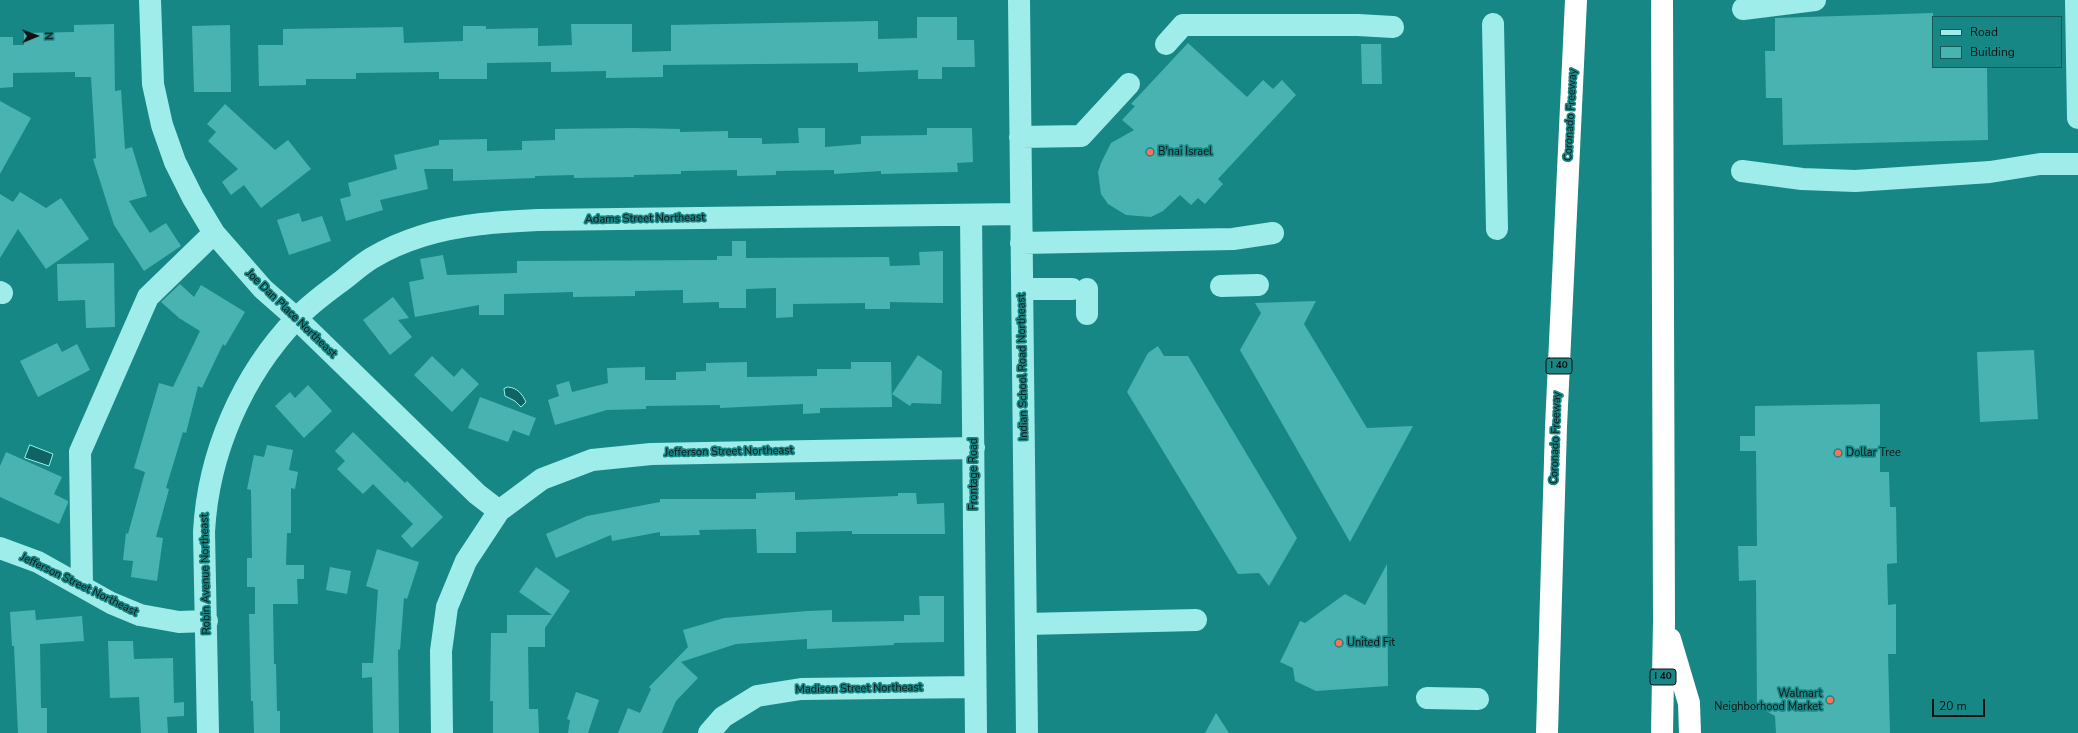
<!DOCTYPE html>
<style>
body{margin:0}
#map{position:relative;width:2078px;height:733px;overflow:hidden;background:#178785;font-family:"Nunito Sans",sans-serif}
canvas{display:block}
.legend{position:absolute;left:1932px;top:16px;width:130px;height:52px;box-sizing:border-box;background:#178785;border:1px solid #155857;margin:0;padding:5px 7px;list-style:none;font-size:12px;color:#111}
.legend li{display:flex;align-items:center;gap:8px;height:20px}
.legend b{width:20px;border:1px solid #155857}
.north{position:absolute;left:16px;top:16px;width:40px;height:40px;-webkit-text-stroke:3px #178785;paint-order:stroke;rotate:89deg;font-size:11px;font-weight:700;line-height:16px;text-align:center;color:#111}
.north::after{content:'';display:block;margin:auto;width:14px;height:18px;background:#111;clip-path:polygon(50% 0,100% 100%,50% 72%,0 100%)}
.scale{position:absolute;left:1932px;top:699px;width:53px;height:18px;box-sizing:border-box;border:2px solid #111;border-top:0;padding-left:5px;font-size:12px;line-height:14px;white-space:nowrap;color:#111;-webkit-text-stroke:3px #178785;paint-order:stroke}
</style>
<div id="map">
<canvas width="2078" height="733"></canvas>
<ul class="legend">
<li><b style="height:5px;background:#9eedeb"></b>Road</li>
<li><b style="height:11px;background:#49b3b1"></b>Building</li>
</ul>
<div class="north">N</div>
<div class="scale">20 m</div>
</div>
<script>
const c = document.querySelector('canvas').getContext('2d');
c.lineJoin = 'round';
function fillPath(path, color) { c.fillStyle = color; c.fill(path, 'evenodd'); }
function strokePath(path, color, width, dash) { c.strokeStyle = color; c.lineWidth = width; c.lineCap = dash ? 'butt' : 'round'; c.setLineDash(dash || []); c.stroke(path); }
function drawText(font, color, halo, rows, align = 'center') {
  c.font = font + ' "Nunito Sans",sans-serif'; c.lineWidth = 3.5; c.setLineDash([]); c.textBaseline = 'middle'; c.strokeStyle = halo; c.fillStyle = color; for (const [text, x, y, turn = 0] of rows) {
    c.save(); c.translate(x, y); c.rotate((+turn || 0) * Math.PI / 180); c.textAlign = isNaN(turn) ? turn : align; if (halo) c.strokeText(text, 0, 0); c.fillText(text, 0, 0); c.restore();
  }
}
const water = new Path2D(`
 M508,387c10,1 14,7 18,15l-5,5 -6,-6 -10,-5 -1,-7z
 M30,445l23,9 -4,12 -24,-8z`);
const building = new Path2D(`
 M1933,13v54h54l1,73 -205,5 -1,-47h-16l-1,-47h10v-33z
 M917,17h40v23h17l1,27h-33v12h-24v-9l-60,2v-9l-195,2v12l-57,1v-7l-55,1v-10l-64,1v16h-48v-7l-83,1v6h-50v6l-47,1 -1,-41h25v-16l120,-2 1,16 59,-2v-15h23v3l52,-1v18l34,-1 -1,-21h61v28l39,-1v-26l207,-4v18l39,-1z
 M114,24l1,67 6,-1 4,59 7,-2 15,49 -18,5 21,32 16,-10 15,23 -37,25 -30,-46 -21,-66 3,-1 -5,-81h-16v-5l-62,1v14l-13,1v-51h13v8h11v-12l50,-1v-7z
 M230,25l1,67h-37l-2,-66z
 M1188,43l59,54 16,-17 10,9 9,-9 14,15 -78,84 5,5 -18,20 -7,-6 -7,7 -11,-10 -17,16 -12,6 -25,-2 -18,-11 -7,-10 -3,-22 3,-9 10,-20 23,-13 -12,-10 13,-14 -4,-2z
 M1361,44h20l1,40h-20z
 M0,101l31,17 -31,56z
 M225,104l50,46 13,-10 23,29 -50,39 -17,-23 -13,10 -9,-13 16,-13 -30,-28 8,-9 -9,-8z
 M633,128l47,1v3l48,-1v7h34v6l37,-1 -1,-15h27v19l36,-3v-8l66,-1v-7h45l1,34 -16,1 1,9 -77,2v-3l-47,3v-4l-58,1v4l-39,1v-6l-56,1v3l-47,1v2l-60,1v-3l-39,1v2l-82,3v-12h-29l4,20 -48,11 3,10 -37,11 -6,-22 11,-3 -3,-13 49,-14 -3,-14 45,-10v-5l48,-1v12l35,-1v-9l33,-1v-11z
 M20,192l26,16 15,-10 28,41 -43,30 -28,-40 -18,29v-64l13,8z
 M299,213l3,9 20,-6 9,25 -42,14 -12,-35z
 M732,241h14v17l143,-1 1,9 30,-1 -1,-13 24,-1v52l-53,-1v7h-25v-6l-72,1v13l-17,1v-30l-30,1v19h-27v-6l-36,1v-13l-48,1v5l-62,1v-5l-69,2v21h-25v-10l-64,12 -6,-35 15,-3 -4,-20 23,-4 4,20 70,-2v-12l200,-1v-4h15z
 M114,263l1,64 -29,1 -1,-28 -27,1 -1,-37z
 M180,284l14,13 7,-12 44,27 -20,34 -2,-2 -21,44 -4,-2 -12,47 -3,-1 -17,56 3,1 -13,48 7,1 -6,43 -26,-4 2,-16 -10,-1 3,-27 2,1 17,-62 -11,-4 25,-85 14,4 27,-56 -21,-13 -18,-16z
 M393,297l16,21 -11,2 14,17 -22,18 -27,-35z
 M1316,301l-12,23 63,104 46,-2 -63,116 -110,-192 21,-37 -6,-10z
 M57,343l5,9 15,-8 13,26 -52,27 -18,-36z
 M1158,346l6,10h24l109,182 -28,48 -10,-13 -21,1 -111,-182 21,-39z
 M2034,350l4,69 -58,3 -3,-70z
 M918,355l24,16 -1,33 -29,-1 -2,3 -18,-12z
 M432,356l22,21 8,-9 17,16 -27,28 -38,-37z
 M747,362v15l70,-1v-7h34v-7h40l1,45 -72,1v5l-17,1v-10l-83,4v-3l-74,1v3l-39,1 -52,15 -7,-25 11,-4 -3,-11 13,-4 3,11 36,-9 -1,-15 38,-1v13h31v-8l30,-1v-8z
 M308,385l24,26 -28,27 -29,-32 15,-14 5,6z
 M480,397l56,21 -7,18 -16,-6 -5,12 -40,-14z
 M1880,404v68h9l1,35h6l1,56 -10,1 1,41 8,-1v50h-8l2,79h-114l-1,-17 -18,-10 -1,-126 -17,1 -1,-35h19l-1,-95h-16v-15h15v-30z
 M353,432l52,51 2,-2 36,36 -31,31 -11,-12 12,-12 -40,-40 -10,10 -26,-25 8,-8 -10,-10z
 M267,445l26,5 -4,20 9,2 -3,17 -4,-1v45h-4l-1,32h18v14h-7l1,25h-25l1,60h2l1,47h3v22h-26l-1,-32h-2l-2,-87h6v-27h-8v-29h5l-1,-68 -4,-1 7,-34 10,2z
 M6,452l56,25 -8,17 14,7v2l-9,21 -59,-27v-31z
 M795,492v8l103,-4v-3h18l1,11 27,-1 1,31h-93v-3l-56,1v21h-39l-1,-24 -57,1 1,5 -40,1v-4l-48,9 -1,-6 -55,23 -10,-24 41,-18 73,-14v-3h96v-6z
 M377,549l42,13 -12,37 -3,-1 -4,52 -2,-1 1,84h-26l-1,-56 -10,1v-15h11l5,-73 -12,-4z
 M1387,564l1,122 -72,5 -21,-10 -2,-13 -13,-6 20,-41 5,2 40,-29 20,11z
 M330,567l21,4 -4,23 -21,-4z
 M536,567l34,24 -25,37v19h-17l1,62h9l1,24h-46v-32h-3l1,-68h16v-18h45l-33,-23z
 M919,596h25v46l-50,1v2l-87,4v-10l-71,5 -55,18 17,16 -22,23 -14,32h-44l10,-25 12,5 11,-24 -2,-2 39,-40 -5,-17 41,-12 83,-7 25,-1v12l72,-1v-6h16z
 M35,610l1,10 46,-4 2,25 -44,3 1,64h6v25h-29l-4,-87h-2l-2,-34z
 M108,641h25l1,18 39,-1 1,45 10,-1v14l-17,1 1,16h-27l-2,-36 -29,1z
 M576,692l23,8 -11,33h-20l2,-13 -3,-1z
 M1216,713l13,20h-24z`);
const minor = new Path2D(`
 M150,0l3,84 9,41 13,37 18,36 21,35 49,56 33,29 181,176 22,17
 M1019,0l8,733
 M2076,0l2,118
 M1743,9l72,-9
 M1493,24l4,205
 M1166,44l17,-19h175l35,2
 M1020,137l61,-1 48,-52
 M1742,171l60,8 53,2 135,-9 50,-8h38
 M971,215l5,518
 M1021,243l212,-4 40,-6
 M1221,286l37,-1
 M1022,289h50
 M0,292l2,1
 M1087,314v-25
 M0,548l38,14 73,41 29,12 39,7 28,-1
 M82,586l-2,-134 68,-155 66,-64
 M1026,624l170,-4
 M1427,698l51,1
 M208,733l-4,-201c4,-78 38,-157 93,-214 14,-15 30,-26 46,-38 10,-8 19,-16 29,-22 15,-9 34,-17 50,-22 38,-12 76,-14 116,-16l483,-6
 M442,733l-1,-82 6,-44 19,-46 33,-50 43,-32 50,-19 59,-6 323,-6
 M709,733l14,-16 34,-21 44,-7 174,-2`);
const highway = new Path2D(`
 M1662,0l2,621 -2,112
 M1670,639l19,64 1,30
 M1547,733l9,-306 20,-427`);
const markers = [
 [1150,152,4,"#ff705a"],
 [1838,453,4,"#ff705a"],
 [1339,643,4,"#ff705a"],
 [1830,700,4,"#ff705a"]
];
const shields = [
 [1559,366,26],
 [1663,677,26]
];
const shieldNames = [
 ["I 40",1559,366],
 ["I 40",1663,677]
];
const streetNames = [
 ["Coronado Freeway",1571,115,-87],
 ["Adams Street Northeast",645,219,-1],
 ["Joe Dan Place Northeast",291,314,44],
 ["Indian School Road Northeast",1023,367,-91],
 ["Coronado Freeway",1556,438,-88],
 ["Jefferson Street Northeast",729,452,-1],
 ["Frontage Road",974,474,-90],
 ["Robin Avenue Northeast",206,574,-91],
 ["Jefferson Street Northeast",79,585,26],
 ["Madison Street Northeast",859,689,-1]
];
const poiNames = [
 ["B'nai Israel",1158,152],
 ["Dollar Tree",1846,453],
 ["United Fit",1347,643],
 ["Walmart",1822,694,"right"],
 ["Neighborhood Market",1822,707,"right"]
];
fillPath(water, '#0f6463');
strokePath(water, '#90f0ec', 1);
fillPath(building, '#49b3b1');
strokePath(minor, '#9eedeb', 22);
strokePath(highway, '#fff', 22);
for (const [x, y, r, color] of markers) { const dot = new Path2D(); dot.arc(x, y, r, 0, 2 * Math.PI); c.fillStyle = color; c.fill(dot); strokePath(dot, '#178785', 1.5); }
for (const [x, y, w] of shields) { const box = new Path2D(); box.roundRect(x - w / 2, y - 8, w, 16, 3); c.fillStyle = '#178785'; c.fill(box); strokePath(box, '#111', 1); }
drawText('bold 10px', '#111', null, shieldNames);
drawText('11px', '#111', '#178785', streetNames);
drawText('11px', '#111', '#178785', poiNames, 'left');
</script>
